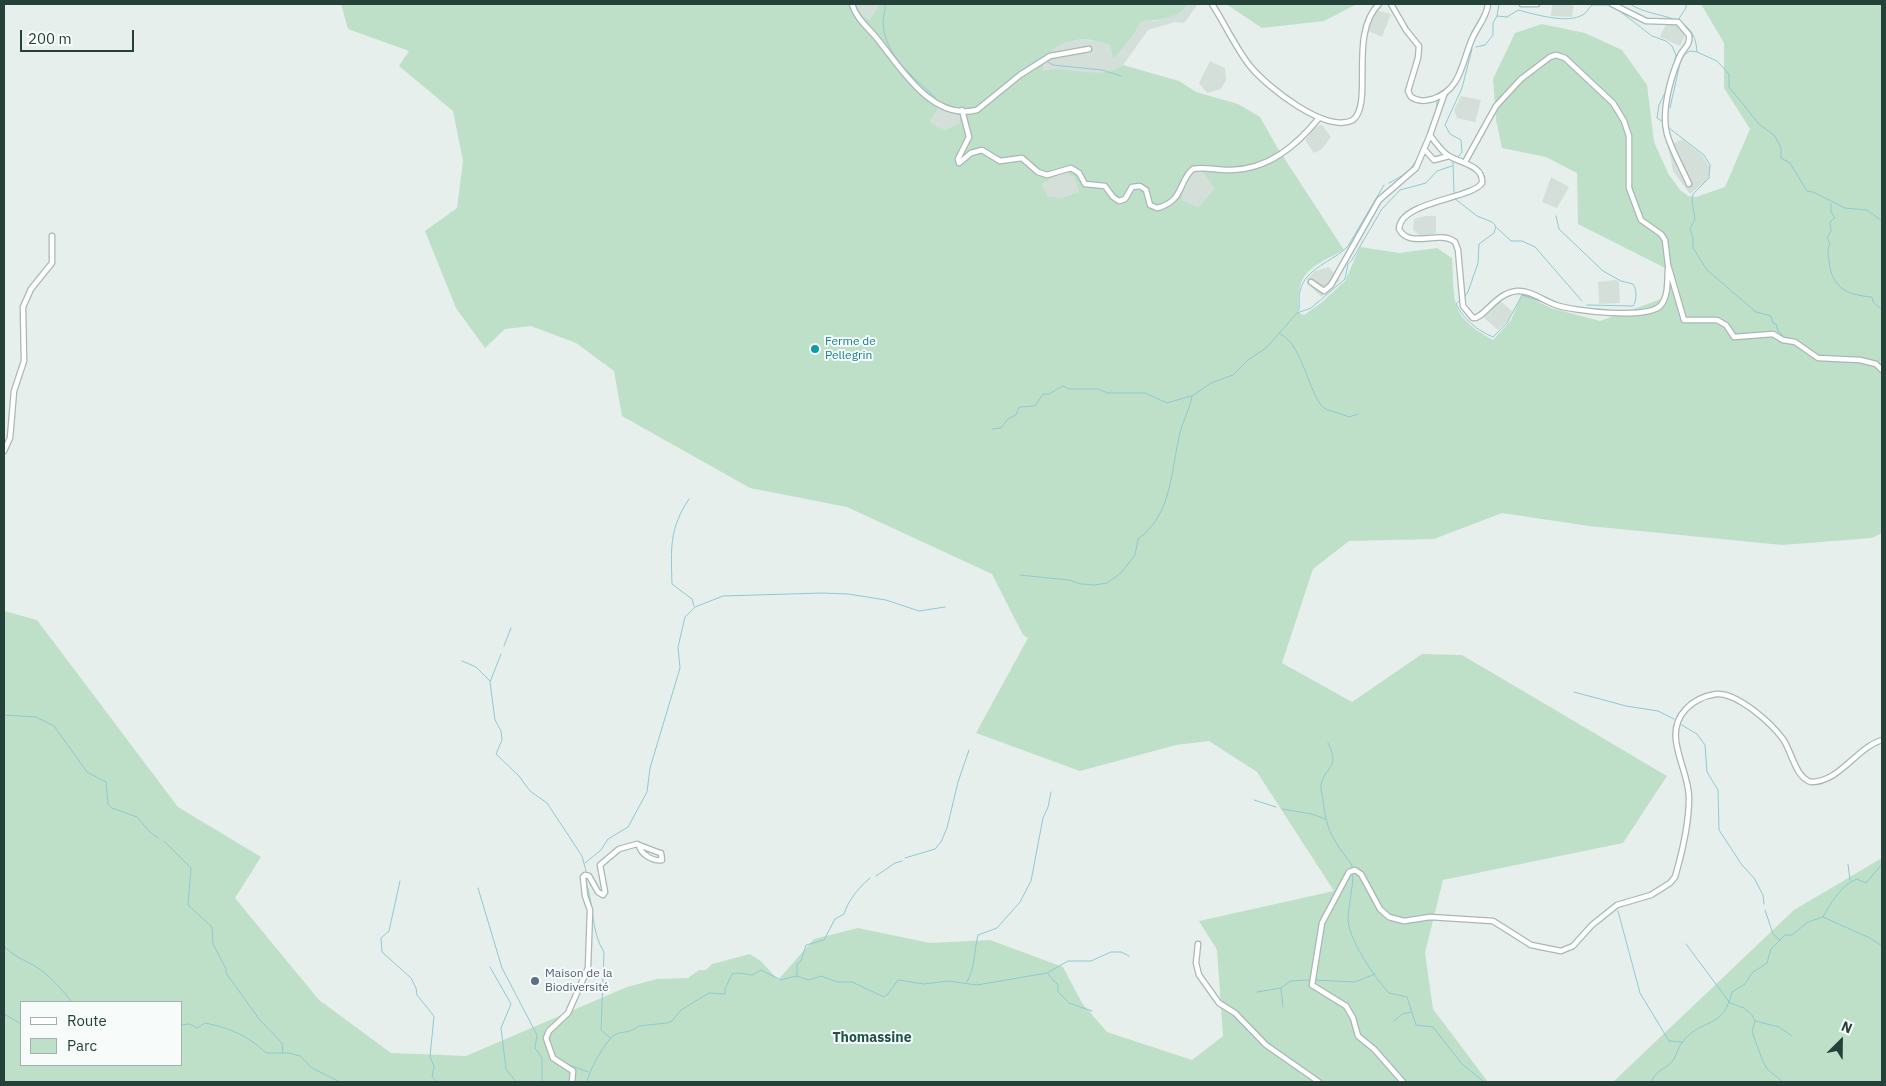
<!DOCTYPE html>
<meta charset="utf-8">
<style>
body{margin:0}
#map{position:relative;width:1886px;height:1086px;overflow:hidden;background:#e6efeb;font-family:"IBM Plex Sans",sans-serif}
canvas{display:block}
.frame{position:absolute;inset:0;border:5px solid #24423a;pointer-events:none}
.legend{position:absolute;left:20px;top:1001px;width:162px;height:65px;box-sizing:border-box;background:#f7fbf9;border:1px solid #a3b1ad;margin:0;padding:6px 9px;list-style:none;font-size:15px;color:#24423a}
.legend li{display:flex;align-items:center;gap:10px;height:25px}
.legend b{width:25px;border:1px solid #a3b1ad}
.north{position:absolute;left:1816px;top:1016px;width:50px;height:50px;-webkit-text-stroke:4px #f7fbf9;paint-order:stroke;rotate:23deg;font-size:14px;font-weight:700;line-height:20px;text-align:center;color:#24423a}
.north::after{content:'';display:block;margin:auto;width:18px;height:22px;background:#24423a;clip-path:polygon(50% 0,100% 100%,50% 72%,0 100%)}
.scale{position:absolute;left:20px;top:30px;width:114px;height:22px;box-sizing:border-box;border:2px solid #24423a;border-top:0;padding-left:6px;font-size:15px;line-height:18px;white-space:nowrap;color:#24423a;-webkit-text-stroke:4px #f7fbf9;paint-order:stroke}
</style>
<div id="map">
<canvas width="1886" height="1086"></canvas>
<div class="frame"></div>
<ul class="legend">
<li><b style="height:6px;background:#fff"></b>Route</li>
<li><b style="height:14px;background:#bfe0c8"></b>Parc</li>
</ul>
<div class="north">N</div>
<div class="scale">200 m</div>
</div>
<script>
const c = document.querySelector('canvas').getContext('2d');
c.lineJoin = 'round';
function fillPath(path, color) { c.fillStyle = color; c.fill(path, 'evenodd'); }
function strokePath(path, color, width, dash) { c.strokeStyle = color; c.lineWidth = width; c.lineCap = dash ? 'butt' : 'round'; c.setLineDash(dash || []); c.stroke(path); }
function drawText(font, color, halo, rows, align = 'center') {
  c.font = font + ' "IBM Plex Sans",sans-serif'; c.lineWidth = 4; c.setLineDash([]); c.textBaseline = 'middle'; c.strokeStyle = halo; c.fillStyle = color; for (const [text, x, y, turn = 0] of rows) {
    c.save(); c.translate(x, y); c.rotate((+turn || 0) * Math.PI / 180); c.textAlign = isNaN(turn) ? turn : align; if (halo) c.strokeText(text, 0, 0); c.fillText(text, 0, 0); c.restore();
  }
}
const built = new Path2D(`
 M855,4h25l-11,16 -7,-6z
 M1188,4h10l-14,19 -9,-1 -27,8 -25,35 -7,5 -26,4 -48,-3 2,-13 7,-9 20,-10 30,2 9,4 3,14 21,-25 7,-13h14l16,-5 14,-8z
 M1552,4h22l-2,13 -21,-1z
 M1375,10l16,4 -9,23 -14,-6z
 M1667,22l9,1 10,10 -6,13 -20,-9z
 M1210,61l15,7 1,12 -5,9 -14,4 -8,-10z
 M1461,96l20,4 -6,22 -18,-4 -3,-8z
 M937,108l22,4 1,12 -16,8 -14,-10z
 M1322,125l9,12 -9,12 -8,4 -9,-13 11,-14z
 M1683,139l20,17 7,12 -2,11 -18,15 -17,-23 -5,-25z
 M1197,170l7,4 12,15 -18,18 -16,-7 5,-22z
 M1066,171l1,3 7,3 5,15 -18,6 -13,-2 -6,-12z
 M1551,177l18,10 -12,21 -15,-6z
 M1425,216h11v17l-15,4 -8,-7 1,-11z
 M1329,267l11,13 -19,17 -14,-15v-3l8,-8z
 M1616,280l3,2 1,21 -21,1 -1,-22z
 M1498,299l14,12 -3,9 -11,10 -16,-14z`);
const green = new Path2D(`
 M341,4h514l7,10 7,6 11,-16h308c-9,14 -31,17 -47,17l-7,13 -21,26 -3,-15c-27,-11 -62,-7 -68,26 27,-7 55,11 81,-6l56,16 17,11 42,12 22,13 17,30 67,103c-33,17 -49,22 -45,63l5,2 17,-12 24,-22 15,-34 39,6 38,-5 15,10c3,47 -3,57 41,82l18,-20 11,-26 29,14 49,13 67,-24 6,-25 -95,-48 -1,-51 -31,-16 -44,-9 -6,-28 -3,-41 22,-46 27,-9 43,9 37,17 25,35 7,57 14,31 12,17 8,6 8,1 29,-10 25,-58 -26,-41v-45l-23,-39h181v529l-10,5 -90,7 -193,-19 -87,-13 -68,26 -85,2 -36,28 -31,94 70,39 70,-48 40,1 205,121 -44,67 -180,37 -18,73 8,56 55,73h-1484v-471l33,9 141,187 83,50 -26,41 84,102 72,53 75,3 161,-69 30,-8 31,-1 11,-8h7l6,-6 38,-10 12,8 16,18 36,-41 44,-11 72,15 60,-3 73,27 19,36 25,29 85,28 31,-24 -6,-86 -18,-29 135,-30 -77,-119 -48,-31 -33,4 -96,26 -104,-38 52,-95 -5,-3 -31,-61 -145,-67 -97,-19 -128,-72 -8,-45 -38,-28 -45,-17 -26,3 -20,19 -29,-40 -31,-77 32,-23 6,-47 -10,-50 -54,-45 10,-15 -61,-22zM938,108l21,4 1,11 -16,8 -14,-9zM1198,170l6,4 11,15 -17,18 -16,-7 5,-22zM1066,171l1,3 7,3 5,15 -18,6 -13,-2 -6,-12zM21,1002h160v63h-160z
 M1226,4h131l-33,17 -62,7z
 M1882,858v224h-269l181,-172z`);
const stream = new Path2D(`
 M885,4c1,7 -2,11 -2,18 1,33 30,55 52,75
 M1630,4c25,17 65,6 67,48l20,9 12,13v13l30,37 16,12 6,12v10l9,5 17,28 6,1 32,16 22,2 15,11
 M1617,9l35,27 14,5 6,5 4,9 -3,13
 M1497,16l10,1 11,-7c16,4 51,15 66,4 3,-2 5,-6 8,-9h19
 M1678,20l8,-12v-4
 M1476,47l9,-2 8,-10v-12l4,-7 2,-12
 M1048,62l5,3 49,5 19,6
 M1457,73l15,-41 12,-21 1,-7
 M1432,97l16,-10
 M1670,108l10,-45 4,-8 6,-4 7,1
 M1663,122l-6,-4 2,-13 8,-16
 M1669,128l35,27 6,10 -1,13 -16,16 -1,7 3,18 -5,10 3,9v10l14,22 49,42 15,4 2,7 3,1 2,7 5,5
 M1458,157l4,-5 -1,-12 -11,-6 -5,-9 17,-37 10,-39
 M1453,162l1,30
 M1389,183c7,-4 14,-7 20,-13 11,-10 29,-55 28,-69
 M1454,198l23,18 15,6 4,4 -2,7 -15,11 -1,19 -10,29 -3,4
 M1831,204v8l4,6 -5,4 1,9 -4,7 3,6c-3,6 -2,9 -1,16 2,27 17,35 43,37l1,5 9,8
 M1556,216l3,13 44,42 18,10 12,3c4,6 4,16 0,22l-46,-1
 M1497,228l14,13h11l13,6 47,54
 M1459,301l-3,3c7,15 22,27 37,33l14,-14 15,-28 26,9
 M1556,307l28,6
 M1299,310c1,-7 -1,-13 1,-19 6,-24 33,-29 48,-45l36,-61
 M1280,334c24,9 30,71 48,76 6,2 14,4 21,7l9,-3
 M992,429l9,-1 7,-9 8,-4 3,-8 16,-1 8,-12h6l14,-8 6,3h29l10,4h37l22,10 24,-7
 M689,499c-20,30 -18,49 -17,85l20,15 2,7
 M1020,575l49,5 12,4 14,1 12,-2 14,-10 14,-18 3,-16c34,-24 33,-69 42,-106 3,-13 10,-24 12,-37l19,-13 22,-8 15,-15 18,-12 31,-35 14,-5 34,-29 3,-15 4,-4 30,-51 18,-19 26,-7 11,-12 15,-5
 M504,646l7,-18
 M501,654l-11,28 5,38 6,11 1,9 -6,14 23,22 11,15 17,12 35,53 4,15
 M462,661l14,6 14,14
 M1574,692l52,14 32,5 16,8
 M4,715l32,2 18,9 33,46 19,10 2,22 4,4 25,9 13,15 8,6
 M1680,724l17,10 8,11 2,27 11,18 1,40 23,35 12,13 9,17 1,9
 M1328,743c13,25 -3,23 -7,42 -1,4 2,11 2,15 3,31 11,41 29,65v5
 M1254,800l22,7
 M1282,809l30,5 13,5
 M164,841l27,27 -3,37 24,22 1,17 13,25v4l33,46 23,24 1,10
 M905,858l30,-9 6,-7 6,-14 11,-46 11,-32
 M585,863l16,-13 7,-11 20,-12 19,-35 3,-24 30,-100 -2,-21 7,-30 10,-10 28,-11 99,-3 26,1 38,6 33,11 26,-4
 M1848,864l2,16
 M1353,874c0,14 -4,28 -5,43 -1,21 27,61 41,76l18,4 9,28 17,2 29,37 22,18
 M876,876l19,-13 7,-2
 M400,881l-11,50 -8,7 1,14 29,26 5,10 1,7 17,21 -4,41 4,9 -2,11 5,5
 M586,882c8,23 5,50 18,70l-3,78 9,8
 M478,888l24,80 35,67 -2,13 7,10v24
 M1765,910l8,24 7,6
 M1618,911l22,82 29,48 13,1
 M1823,917l47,21 12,8
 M1686,944l44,59 14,5 8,7 3,6 -3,11 10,27 5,10 16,13
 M4,946c10,12 25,15 37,24 12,9 21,20 31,32
 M490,967l21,37 -10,24 5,41 10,13
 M1048,974l10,11v7l11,11 23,8
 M797,977v-13l4,-3 5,-16 18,-5 11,-21 9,-5c4,-13 14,-26 26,-36
 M1315,980l40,2 20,-8
 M967,982c8,-13 7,-31 11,-47l19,-7 23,-26 11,-21 12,-63 5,-11 3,-15
 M1281,988l2,19
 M1257,992l24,-4 9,-7 19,-1
 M4,1014l17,10
 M1394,1021l8,-7 9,-2
 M1755,1021l24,6 13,9
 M181,1025l9,-1 7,4 8,-5c25,5 42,12 61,30h23l11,3 12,12 28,14
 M564,1063l24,9
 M587,1082c1,-10 20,-44 29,-48 8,-3 16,-1 22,-8l29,-3 5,-2 9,-11 28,-17 16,1v-5l7,-15c8,-2 12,0 20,1l9,-5 20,10 15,-4 13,4 12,-4 16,6h15l32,15 4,-3 10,-14 26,4 24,-3 29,4 70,-12 21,-12h23l20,-9h10l8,4
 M1651,1082c7,-13 9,-10 19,-18 6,-5 7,-15 12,-21 17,-25 41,-12 50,-51l13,-8 7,-11 15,-10 4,-14 14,-14h7l16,-13 15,-5c7,-13 19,-33 34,-38l9,4 16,-19`);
const minor = new Path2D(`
 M852,4c4,15 18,25 27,37 23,29 54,80 98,69l43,-35 30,-19 39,-7
 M1212,4c13,20 23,43 38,62 17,21 76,68 103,54 21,-17 -5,-86 26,-116
 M1391,4l15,26 13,16 -1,12 -10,33 3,6c8,5 14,4 22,2 28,-9 29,-37 39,-60 5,-12 15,-22 16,-35
 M1522,4h15
 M1612,4l34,17 32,1 11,13c2,11 -7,14 -10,23 -9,21 -18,54 -12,76 5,17 15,34 22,50
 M962,110l7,27 -11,22 1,4 12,-10 11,-3 18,11 22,-3 16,14 9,3 24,-7 8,5 6,11 20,2 8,11 6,4 6,-2 7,-12 8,-1 6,4 4,15 7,3c27,-6 22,-29 36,-39 11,-3 26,2 38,1 38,-1 65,-24 88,-52
 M1430,135c5,7 10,14 16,19 11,9 38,10 36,29 -10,16 -82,18 -83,46 11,21 40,0 56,13l3,8 5,56 10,12c11,1 22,-25 44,-27 13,-1 27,10 39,14 17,6 93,15 105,0 8,-10 6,-26 7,-37
 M1424,149l10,11 15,-4
 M1465,162l31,-56 25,-27 29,-22 6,-2 9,3 48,45 11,18 5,15v52l12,32 20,14 4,6 3,25 16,55h33l9,5 8,12 39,-3 10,6 12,2 23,16 42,2 16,4 6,6
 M1311,282l13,9 7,-6 48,-85 37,-32 14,-33 14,-40
 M4,451l6,-13 4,-47 10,-30 -1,-54 8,-18 21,-26v-27
 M1198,944l-2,19 3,12 20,28 16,10 31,32 53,37
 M572,1082l1,-11 -20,-13 -7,-20 3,-7 19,-18 20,-45 2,-58 -5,-14 -2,-19 2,-2 4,1 9,16 5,3 2,-3 -5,-27 19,-16 18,-5 2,1 21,8h1l1,7c-8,2 -22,-6 -23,-15
 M1403,1082l-29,-33 -16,-13 -5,-18 -7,-12 -34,-21 10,-62 27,-51 6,-2 6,4 19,35 9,8 15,4 26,-4 63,4 38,24 30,6 12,-5 19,-21 25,-20 34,-10 19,-12 5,-6c7,-24 14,-53 14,-79 0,-30 -28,-63 -3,-89 8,-9 18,-13 30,-15 21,-2 55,29 67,45 9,13 12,38 28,43 29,0 45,-34 71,-42`);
const markers = [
 [815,349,5,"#0f9aa8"],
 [535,981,5,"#5c6f8a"]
];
const cultureNames = [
 ["Ferme de",825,342],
 ["Pellegrin",825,356]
];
const serviceNames = [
 ["Maison de la",545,974],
 ["Biodiversité",545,988]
];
const neighbourhoodNames = [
 ["Thomassine",872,1038]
];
fillPath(built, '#d4dfda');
fillPath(green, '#bfe0c8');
strokePath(stream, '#8ec9d4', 1);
strokePath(minor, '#a8b8b2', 7);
strokePath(minor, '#fff', 4.5);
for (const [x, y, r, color] of markers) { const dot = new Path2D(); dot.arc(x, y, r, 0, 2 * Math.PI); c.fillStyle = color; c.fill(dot); strokePath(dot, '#f7fbf9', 2); }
drawText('12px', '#0d838f', '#f7fbf9', cultureNames, 'left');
drawText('12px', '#4e5e75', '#f7fbf9', serviceNames, 'left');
drawText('bold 14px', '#1f5548', '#f7fbf9', neighbourhoodNames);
</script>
